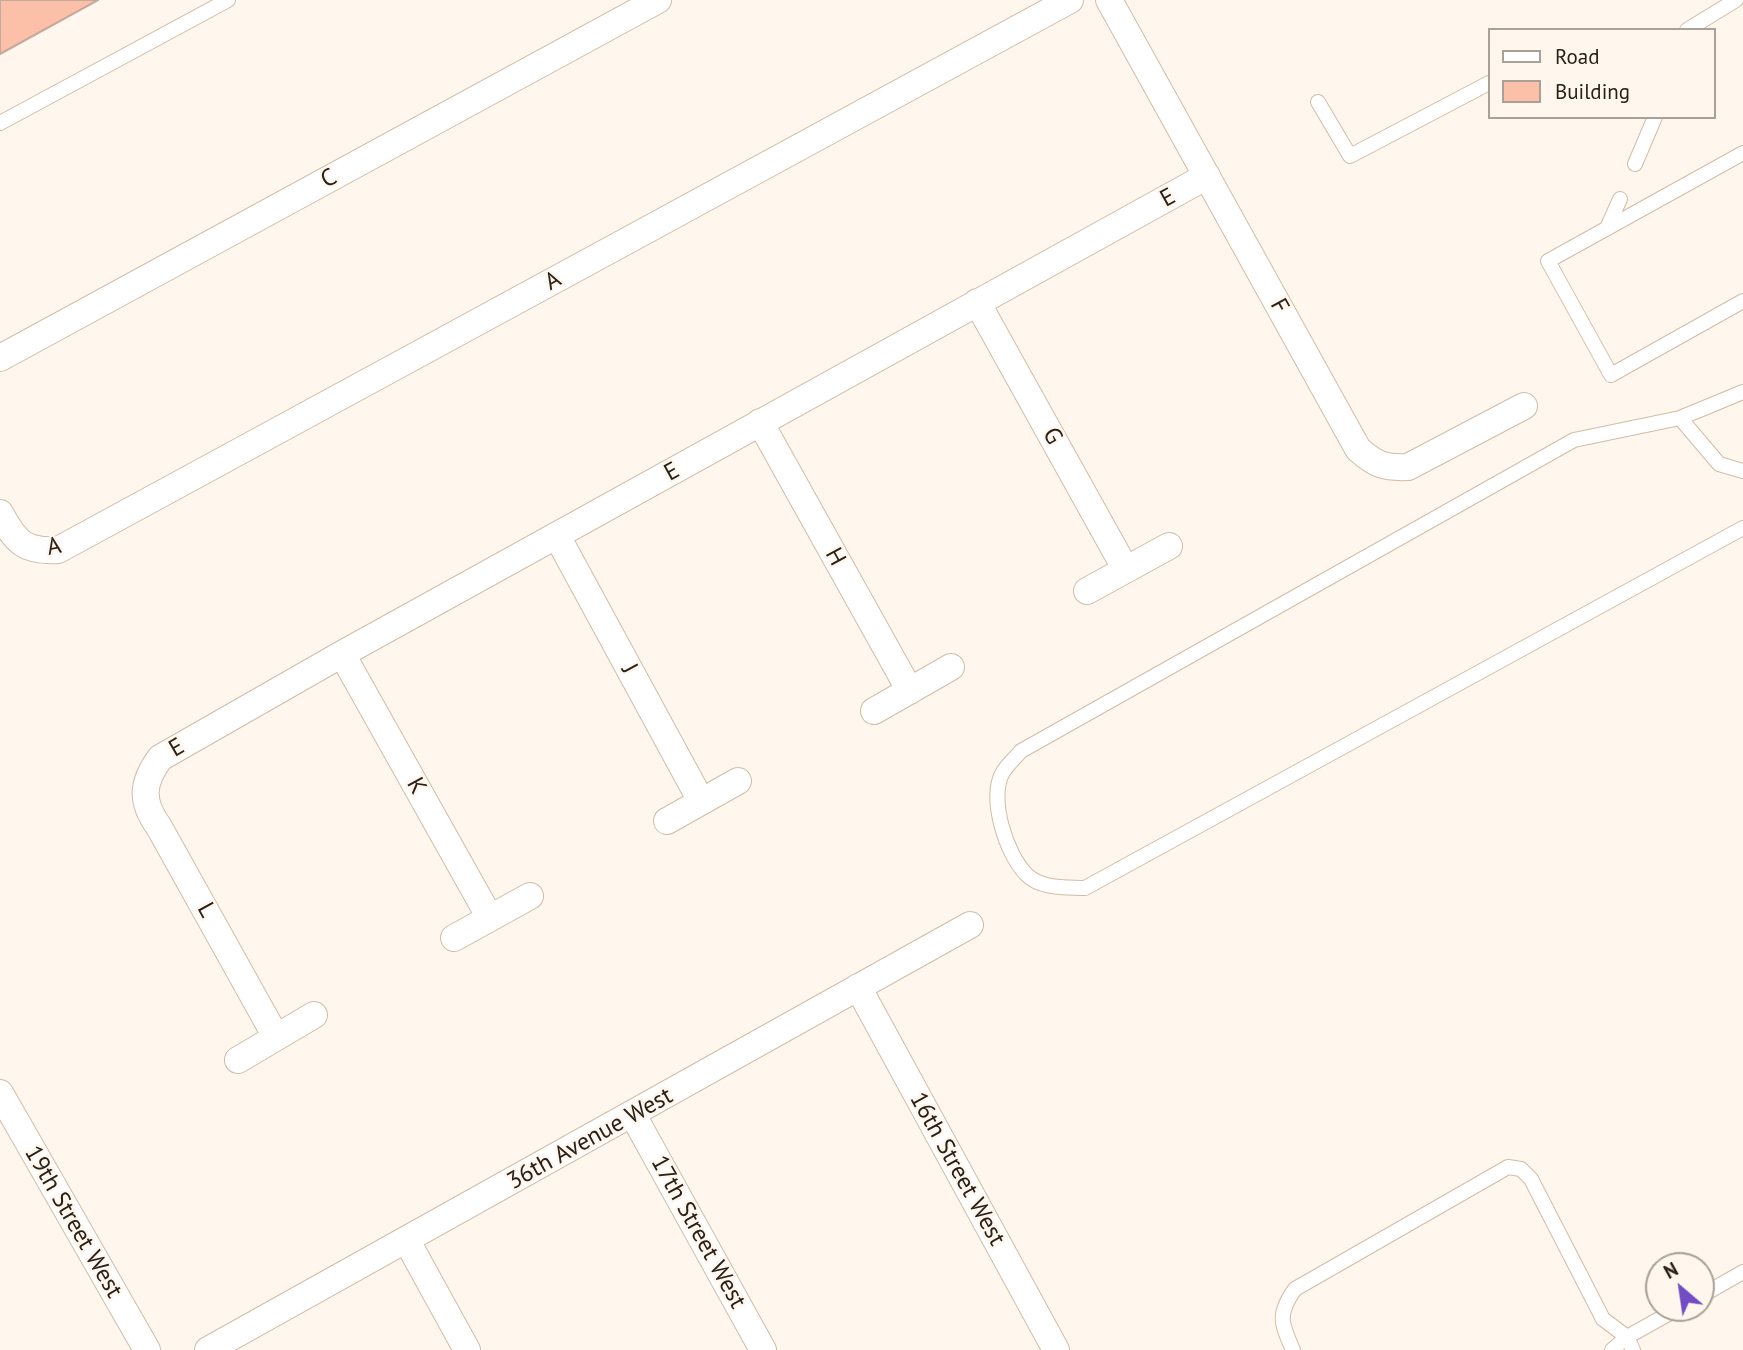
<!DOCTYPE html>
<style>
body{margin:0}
#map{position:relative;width:1743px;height:1350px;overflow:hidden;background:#fff6ed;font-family:"PT Sans",sans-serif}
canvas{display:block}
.legend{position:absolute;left:1488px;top:28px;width:228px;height:91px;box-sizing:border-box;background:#fff6ed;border:2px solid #a9a198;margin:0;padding:9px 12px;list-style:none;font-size:21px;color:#282119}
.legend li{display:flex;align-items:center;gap:14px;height:35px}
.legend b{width:35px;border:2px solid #a9a198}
.north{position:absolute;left:1645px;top:1252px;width:70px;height:70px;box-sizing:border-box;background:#fff6ed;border:2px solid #a9a198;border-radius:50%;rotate:331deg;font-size:19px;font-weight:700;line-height:28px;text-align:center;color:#282119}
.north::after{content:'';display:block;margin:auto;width:24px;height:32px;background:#724dc6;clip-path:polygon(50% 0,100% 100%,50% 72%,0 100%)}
</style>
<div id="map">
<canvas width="1743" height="1350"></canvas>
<ul class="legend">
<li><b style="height:9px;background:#fff"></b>Road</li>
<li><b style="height:19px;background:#fcbfa8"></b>Building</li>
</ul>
<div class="north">N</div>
</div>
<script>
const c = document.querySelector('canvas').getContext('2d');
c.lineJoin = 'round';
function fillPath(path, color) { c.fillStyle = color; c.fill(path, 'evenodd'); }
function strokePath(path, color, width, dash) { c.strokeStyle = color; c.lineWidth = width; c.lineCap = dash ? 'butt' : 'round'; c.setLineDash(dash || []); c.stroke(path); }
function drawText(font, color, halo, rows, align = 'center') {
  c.font = font + ' "PT Sans",sans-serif'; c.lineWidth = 5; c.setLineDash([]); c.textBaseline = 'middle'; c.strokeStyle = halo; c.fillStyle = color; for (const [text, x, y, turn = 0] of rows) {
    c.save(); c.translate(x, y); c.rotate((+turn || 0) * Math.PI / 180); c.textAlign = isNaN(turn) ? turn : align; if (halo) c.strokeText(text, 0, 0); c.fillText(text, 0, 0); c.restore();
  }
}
const building = new Path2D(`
 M0,0h98l-98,54z`);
const service = new Path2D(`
 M1687,30l49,-30
 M1318,102l32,54 139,-73
 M0,123l228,-123
 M1743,153l-195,108 63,114 132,-74
 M1635,164l20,-47
 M1608,226l12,-27
 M1743,392l-63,26 -106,22 -553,311c-5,6 -13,13 -18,21 -15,25 3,83 24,103 14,14 39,12 58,13l658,-360
 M1680,418l39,46 24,7
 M1701,1296l42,-24
 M1293,1350c-12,-27 -16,-36 2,-61l213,-122 13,2 10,10 72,140 24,18 6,13
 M1612,1350l15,-13 52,-29`);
const minor = new Path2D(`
 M1109,0l249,449c18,16 26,19 50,18l116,-61
 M977,302l144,259 7,7
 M0,358l658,-358
 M760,422l150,269
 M0,513c16,29 24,39 58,37l1012,-550
 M557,536l144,265
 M1087,591l82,-45
 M342,654l148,264
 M874,711l77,-44
 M667,821l71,-40
 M454,938l76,-42
 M858,987l198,363
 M276,1037l-117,-210c-19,-26 -17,-44 1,-69l182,-104 865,-478
 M238,1060l76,-45
 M0,1093l147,257
 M633,1115l130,235
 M407,1241l60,109
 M208,1350l762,-425`);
const streetNames = [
 ["C",329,179,-29],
 ["E",1168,198,-29],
 ["A",553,281,-29],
 ["F",1279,306,61],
 ["G",1052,436,61],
 ["E",672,472,-29],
 ["A",54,547,-11],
 ["H",835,557,61],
 ["J",629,669,61],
 ["E",177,748,-30],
 ["K",416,786,61],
 ["L",206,910,61],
 ["36th Avenue West",590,1139,-29],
 ["16th Street West",957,1169,61],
 ["19th Street West",73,1222,60],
 ["17th Street West",698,1232,61]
];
fillPath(building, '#fcbfa8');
strokePath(building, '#c6a99e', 2);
strokePath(service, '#d1bca7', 16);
strokePath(minor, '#d1bca7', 28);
strokePath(service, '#fff', 14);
strokePath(minor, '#fff', 26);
drawText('24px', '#282119', '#fff6ed', streetNames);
</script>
